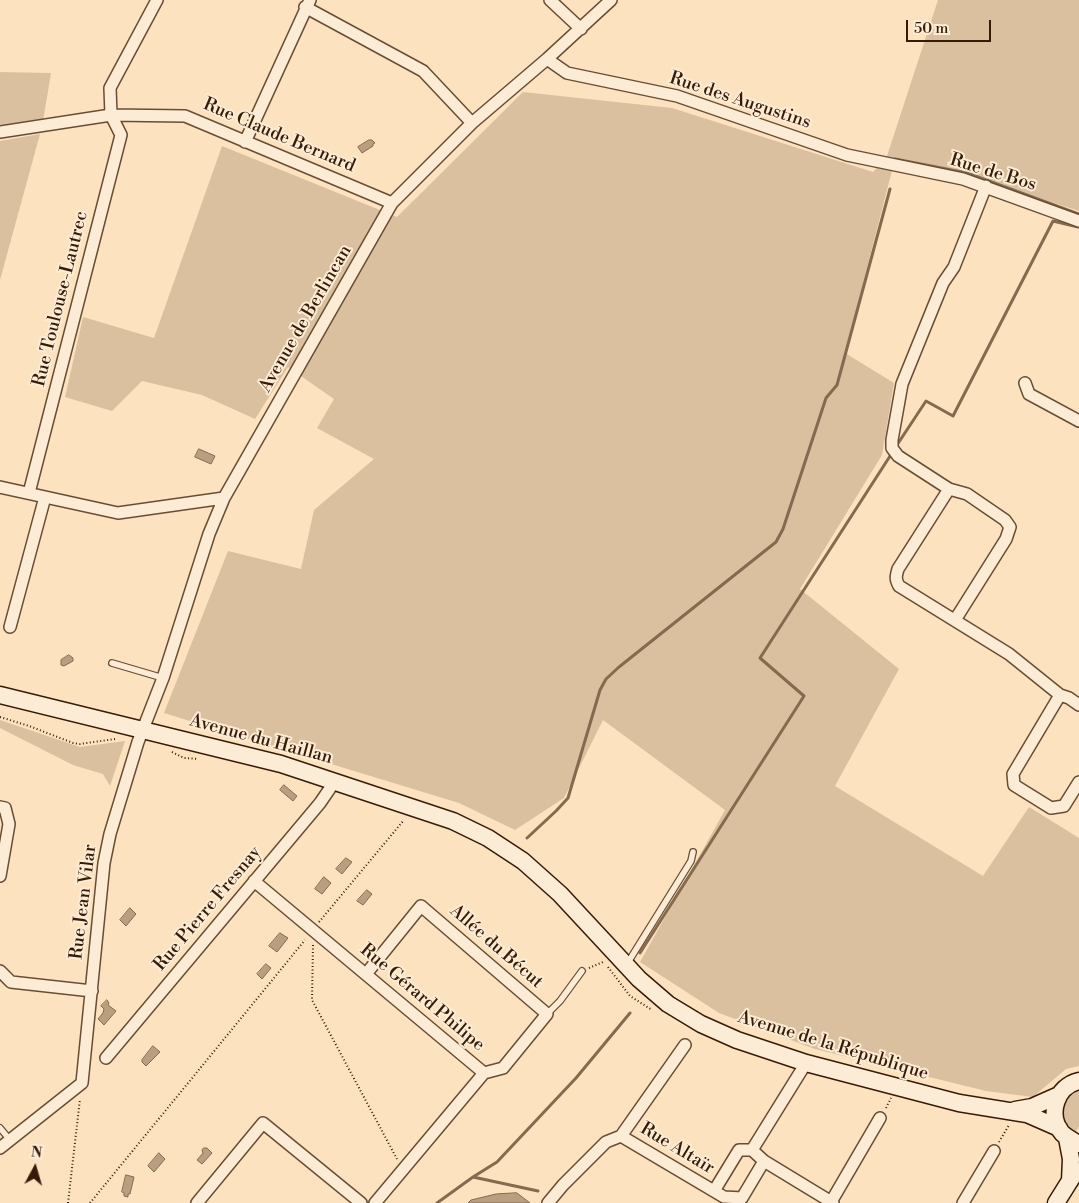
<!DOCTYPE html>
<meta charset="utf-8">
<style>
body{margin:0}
#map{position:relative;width:1079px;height:1203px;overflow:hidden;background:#fce2be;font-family:"Libre Bodoni",serif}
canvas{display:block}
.north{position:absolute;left:10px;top:1143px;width:50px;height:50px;-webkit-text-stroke:4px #fdecd5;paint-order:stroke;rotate:6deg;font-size:14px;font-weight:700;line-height:20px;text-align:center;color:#361b07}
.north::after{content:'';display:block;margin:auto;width:18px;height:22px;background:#361b07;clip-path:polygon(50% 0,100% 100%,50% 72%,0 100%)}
.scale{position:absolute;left:906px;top:20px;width:85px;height:22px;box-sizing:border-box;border:2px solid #361b07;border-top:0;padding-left:6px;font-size:15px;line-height:18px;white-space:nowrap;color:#361b07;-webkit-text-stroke:4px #fdecd5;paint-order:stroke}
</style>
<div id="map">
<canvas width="1079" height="1203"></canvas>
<div class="north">N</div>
<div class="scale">50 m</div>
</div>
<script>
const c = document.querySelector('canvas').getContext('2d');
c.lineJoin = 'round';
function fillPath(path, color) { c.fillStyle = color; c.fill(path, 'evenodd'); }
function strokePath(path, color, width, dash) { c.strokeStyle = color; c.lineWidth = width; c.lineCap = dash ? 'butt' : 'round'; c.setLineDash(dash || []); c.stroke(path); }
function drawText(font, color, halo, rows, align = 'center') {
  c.font = font + ' "Libre Bodoni",serif'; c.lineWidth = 4; c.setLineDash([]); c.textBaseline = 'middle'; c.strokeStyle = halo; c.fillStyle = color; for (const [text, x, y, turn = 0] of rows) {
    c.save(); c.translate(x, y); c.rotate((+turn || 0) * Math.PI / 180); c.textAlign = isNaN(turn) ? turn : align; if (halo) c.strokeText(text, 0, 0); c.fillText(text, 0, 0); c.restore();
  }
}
const green = new Path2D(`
 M938,0h141v211l-114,-37 -70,-15 -50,194 49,30 -12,72 -82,134 99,80 -64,117 148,90 46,-69 50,31v228l-13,3 -33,28 -47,-6 -171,-42 -96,-36 -79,-51 85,-152 -122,-90 -39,78 -49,32 -56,-27 -295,-90 64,-162 73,18 13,-59 60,-51 -57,-31 17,-29 -46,-32 -33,52 -53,-24 -60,-14 -30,30 -47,-14 18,-80 71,21 68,-192 175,71 126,-125 149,16 201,64 14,-16z
 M0,72l51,1 -8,48 -43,4z
 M40,134l-40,146v-139z
 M0,720l80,27 45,-6 -15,45 -7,-12 -30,-9 -73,-37z
 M1079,1090v36l-4,8c-4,-4 -8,-8 -10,-13 -4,-12 1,-27 14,-31z`);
const water = new Path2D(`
 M369,140h3l3,3 -2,1v2l-11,7 -4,-6z
 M199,449l16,7 -4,8 -16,-7z
 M69,655l4,3v3l-9,5 -3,-1v-5z
 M284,785l13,11 -4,5 -13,-11z
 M346,858l6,4 -10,12 -6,-5z
 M324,877l7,6 -9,11 -7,-5z
 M367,890l5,4 -9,11 -6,-4z
 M130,908l6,6 -10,12 -6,-6z
 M280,933l8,5 -11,14 -8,-6z
 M266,964l5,4 -9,11 -5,-5z
 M107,1000l2,3 -1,2 8,6 -12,14 -6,-6 5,-6 1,-4 -3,-3z
 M153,1046l7,6 -14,14 -4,-4v-2z
 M204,1148h3l5,5 -10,11 -5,-4 6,-7 -1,-3z
 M159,1153l6,6 -11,13 -6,-6z
 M126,1175l8,2 -4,17h-2v3l-4,-1v-3l-2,-1z
 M517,1193l13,10h-62l3,-3 25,-6z`);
const stream = new Path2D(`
 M895,159l72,14 112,41
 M895,448l31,-47 27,15 100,-195 25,6
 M527,838l29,-27 12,-13 32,-108 6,-11 13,-12 157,-125 7,-13 43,-131 11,-13 53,-196
 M640,953l164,-257 -44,-38 132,-205
 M473,1177l24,-15 79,-84 54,-65
 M437,1203l36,-26 65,14`);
const path = new Path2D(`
 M0,717l29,9 44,17 7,1 35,-5
 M172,752l12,6 14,1
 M319,922l85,-102
 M313,945l-1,55 85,159
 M608,967l22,29 22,14
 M589,968l14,-6
 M886,1108l5,-10
 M999,1142l10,-17
 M68,1203l12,-104
 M90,1203l215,-263`);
const lane = new Path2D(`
 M112,663l51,15
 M627,964l64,-103 2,-9
 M547,1014l13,-13 22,-30
 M0,1128l10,12`);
const street = new Path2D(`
 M550,0l31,29
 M305,7l118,64 49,52
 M547,59l20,14 110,23 170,59 116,24 116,42
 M0,132l111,-17 74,1 207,87
 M245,142l65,-142
 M1025,383l4,11 50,27
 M0,487l118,26 106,-15
 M949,489l-51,80c-2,7 -3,10 1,17l110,68 51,41
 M29,493l92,-358 -10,-20 -1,-27 47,-88
 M955,620l51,-81 4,-12 -5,-7 -38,-26 -18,-5 -51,-33 -6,-8v-8l10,-56 41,-101 11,-16 32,-81
 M10,627l35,-130
 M1079,705l-10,-7 -9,-3 -47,79 1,11 37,23 13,-2 15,-24
 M0,807l5,1 4,16 -9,52
 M254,881l230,192 -109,130
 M0,971l11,11 81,9
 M366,974l55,-68 126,108 -44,54 -19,5
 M106,1058l214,-255 15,-22
 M621,1136l103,61 18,1 22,-37 -12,-11
 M0,1148l82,-65 22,-220 6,-29 28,-92 25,-64 46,-144 15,-36 168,-295 80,-80 75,-64 64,-59
 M764,1161l69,42
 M714,1191l25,-41h13l54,-87
 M831,1202l49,-84
 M197,1203l66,-80 98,80
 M548,1203l15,-18 43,-43 15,-6 64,-91
 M963,1203l31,-52`);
const secondary = new Path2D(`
 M0,695l281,69 172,57 35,17 35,23 37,33 79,85 29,25 33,20 36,16 69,23 153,40 68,11 32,14
 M1079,1081c-23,5 -32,34 -17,52 5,5 11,8 17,11
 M1015,1110l17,-3 27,-12
 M1067,1138l4,21 -1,22
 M1056,1203l20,-32`);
const streetNames = [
 ["Rue des Augustins",740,101,18],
 ["Rue Claude Bernard",279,136,23],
 ["Rue de Bos",993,173,17],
 ["Rue Toulouse-Lautrec",61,299,-76],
 ["Avenue de Berlincan",306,319,-60],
 ["Avenue du Haillan",261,740,15],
 ["Rue Jean Vilar",84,902,-83],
 ["Rue Pierre Fresnay",208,909,-50],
 ["Allée du Bécut",496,947,41],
 ["Rue Gérard Philipe",422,998,40],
 ["Avenue de la République",833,1046,17],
 ["Rue Altaïr",677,1149,31]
];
fillPath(green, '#dac09f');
fillPath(water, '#b99e80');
strokePath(water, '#856a50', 1);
strokePath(stream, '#856a50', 3);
strokePath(lane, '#684d35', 8);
strokePath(street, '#684d35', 14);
strokePath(secondary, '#361b07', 19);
strokePath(path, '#361b07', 2, [1, 2.5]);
strokePath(lane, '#fdecd5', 5.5);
strokePath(street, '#fdecd5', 11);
strokePath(secondary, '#fdecd5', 16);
drawText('18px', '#361b07', '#fdecd5', streetNames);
</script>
